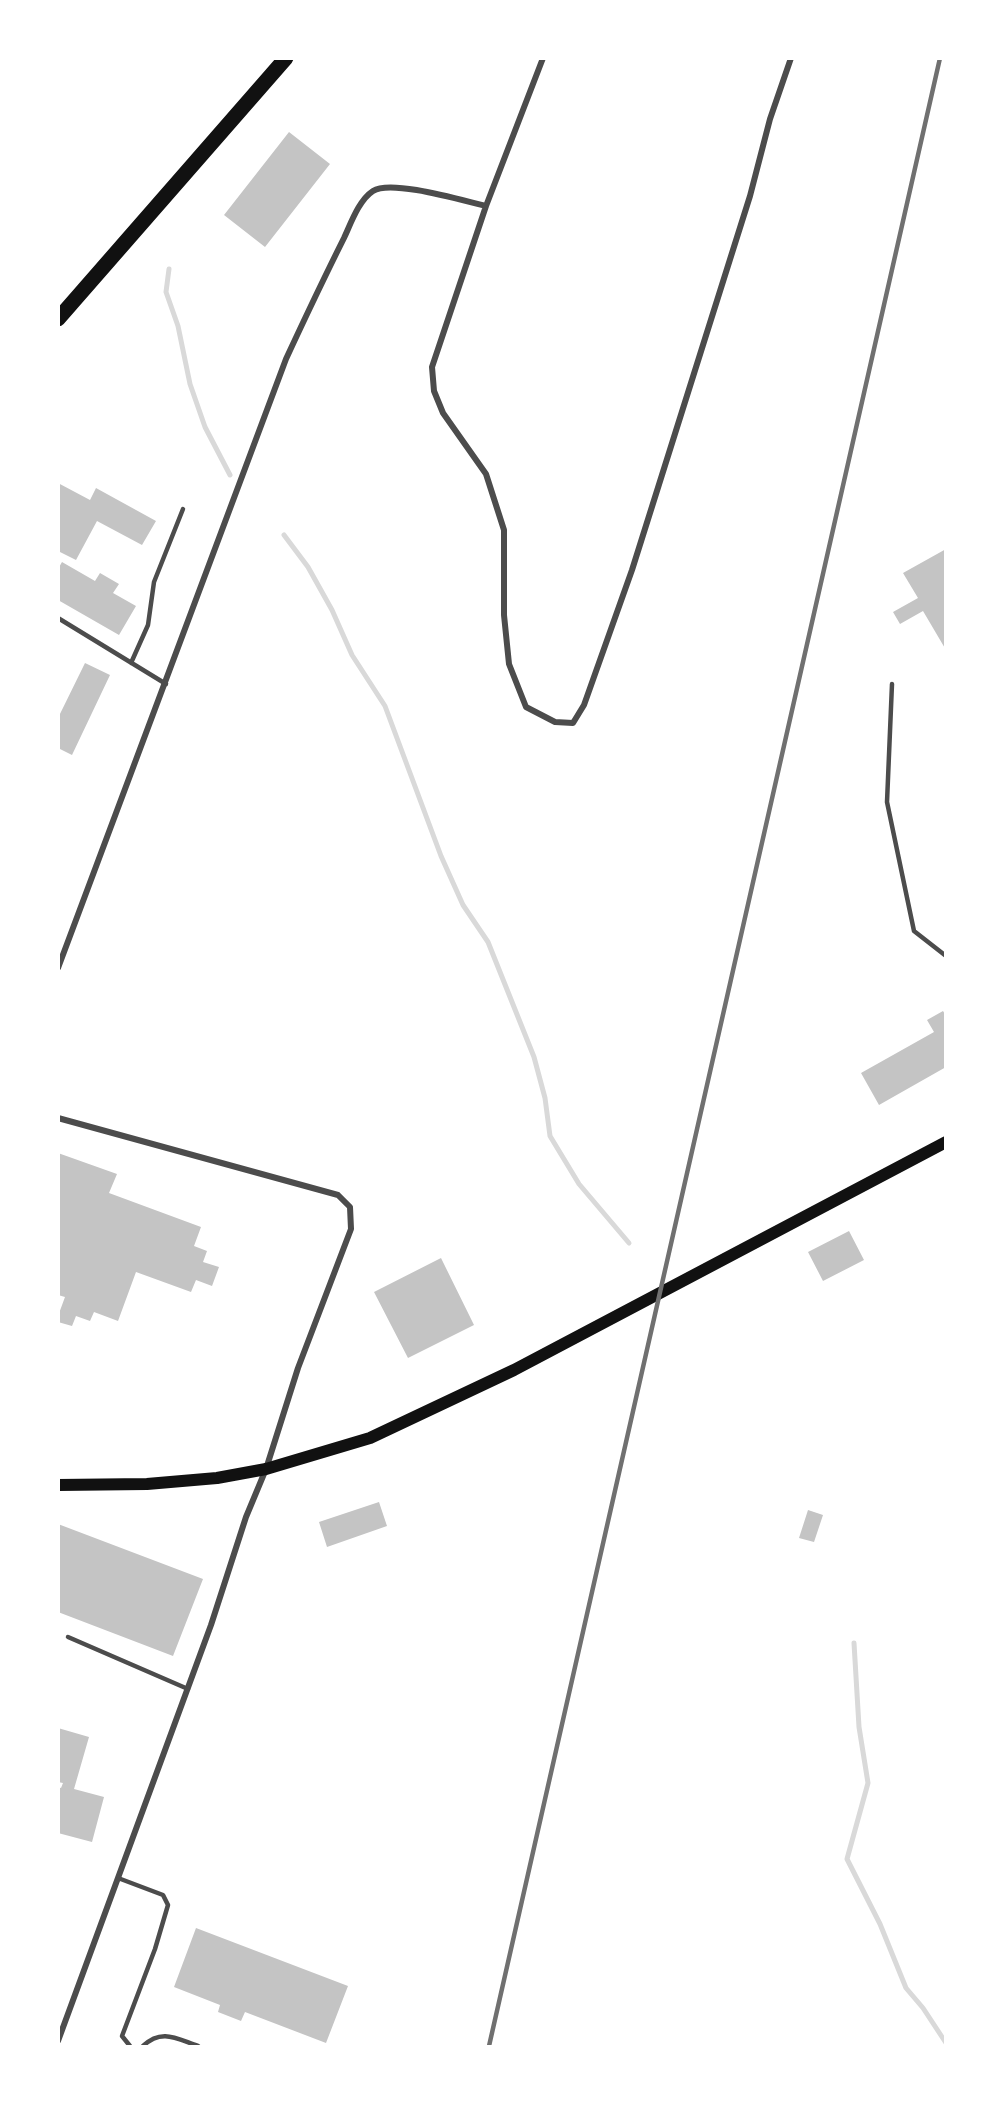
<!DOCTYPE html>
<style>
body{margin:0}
#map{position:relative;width:1004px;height:2105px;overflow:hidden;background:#fff;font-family:"DM Sans",sans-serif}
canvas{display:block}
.frame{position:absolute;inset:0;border:60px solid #fff;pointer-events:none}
</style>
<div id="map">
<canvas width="1004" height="2105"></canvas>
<div class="frame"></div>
</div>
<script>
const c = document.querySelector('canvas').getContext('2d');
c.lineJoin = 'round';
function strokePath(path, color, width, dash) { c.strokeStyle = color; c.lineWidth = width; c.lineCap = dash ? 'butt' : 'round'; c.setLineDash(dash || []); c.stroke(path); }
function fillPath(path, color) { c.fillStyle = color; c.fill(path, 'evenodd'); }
const stream = new Path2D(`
 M169,269l-3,23 12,34 12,58 15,43 25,48
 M284,535l24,32 24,43 20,45 33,51 56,150 22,49 25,37 46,115 11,41 5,38 29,48 50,59
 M854,1643l5,84 9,56 -21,76 33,65 26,64 17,20 23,35`);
const building = new Path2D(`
 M289,132l41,32 -65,83 -41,-32z
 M58,483l32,17 6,-12 60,33 -14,24 -45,-24 -21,39 -18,-9z
 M946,549v101l-23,-39 -23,13 -7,-12 25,-14 -15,-25z
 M62,562l33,19 5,-8 19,11 -6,9 23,13 -17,29 -61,-35v-31z
 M85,663l25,12 -38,80 -14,-7v-30z
 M943,1011l3,5v51l-67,38 -18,-32 73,-41 -7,-12z
 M58,1153l59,21 -8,19 92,34 -7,19 13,5 -4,11 16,5 -7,19 -16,-6 -5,12 -55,-20 -18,49 -24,-9 -4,9 -14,-5 -4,10 -14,-4v-6l7,-19 -7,-2z
 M849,1231l15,29 -41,21 -15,-29z
 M441,1258l33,67 -66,33 -34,-66z
 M379,1502l8,24 -60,21 -8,-25z
 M808,1510l15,5 -9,27 -15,-4z
 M58,1524l145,55 -30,77 -115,-44z
 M58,1728l31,9 -15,52 30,8 -12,45 -34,-9v-46l3,1 2,-5 -5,-1z
 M196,1928l152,58 -22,57 -81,-31 -4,9 -23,-9 2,-7 -46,-18z`);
const service = new Path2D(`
 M58,618l108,66
 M131,663l17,-38 6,-43 29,-73
 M892,684l-5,118 27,129 32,25
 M68,1637l120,52
 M118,1878l45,17 5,10 -13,44 -33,87 8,10
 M143,2046c19,-18 34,-7 55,0`);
const minor = new Path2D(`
 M543,58l-57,148 -54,161 2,24 9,22 43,61 18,56v85l5,49 17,43 29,15 18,1 11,-18 48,-135 118,-374 20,-77 21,-61
 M58,968l228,-609c19,-41 38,-81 58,-121 7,-15 15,-38 29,-47 18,-12 91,10 113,15
 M58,1118l280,77 12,12 1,22 -53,139 -32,101 -20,48 -35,108 -153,416`);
const secondary = new Path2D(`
 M58,1485l89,-1 70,-6 49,-9 104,-31 144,-68 432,-228`);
const primary = new Path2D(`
 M58,319l228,-261`);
const rail = new Path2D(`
 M489,2046l451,-1988`);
strokePath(stream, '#d9d9d9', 5);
fillPath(building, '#c4c4c4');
strokePath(service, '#4c4c4c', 4.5);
strokePath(minor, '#4c4c4c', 6);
strokePath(secondary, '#111', 12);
strokePath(primary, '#111', 15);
strokePath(rail, '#707070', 4.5);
</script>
